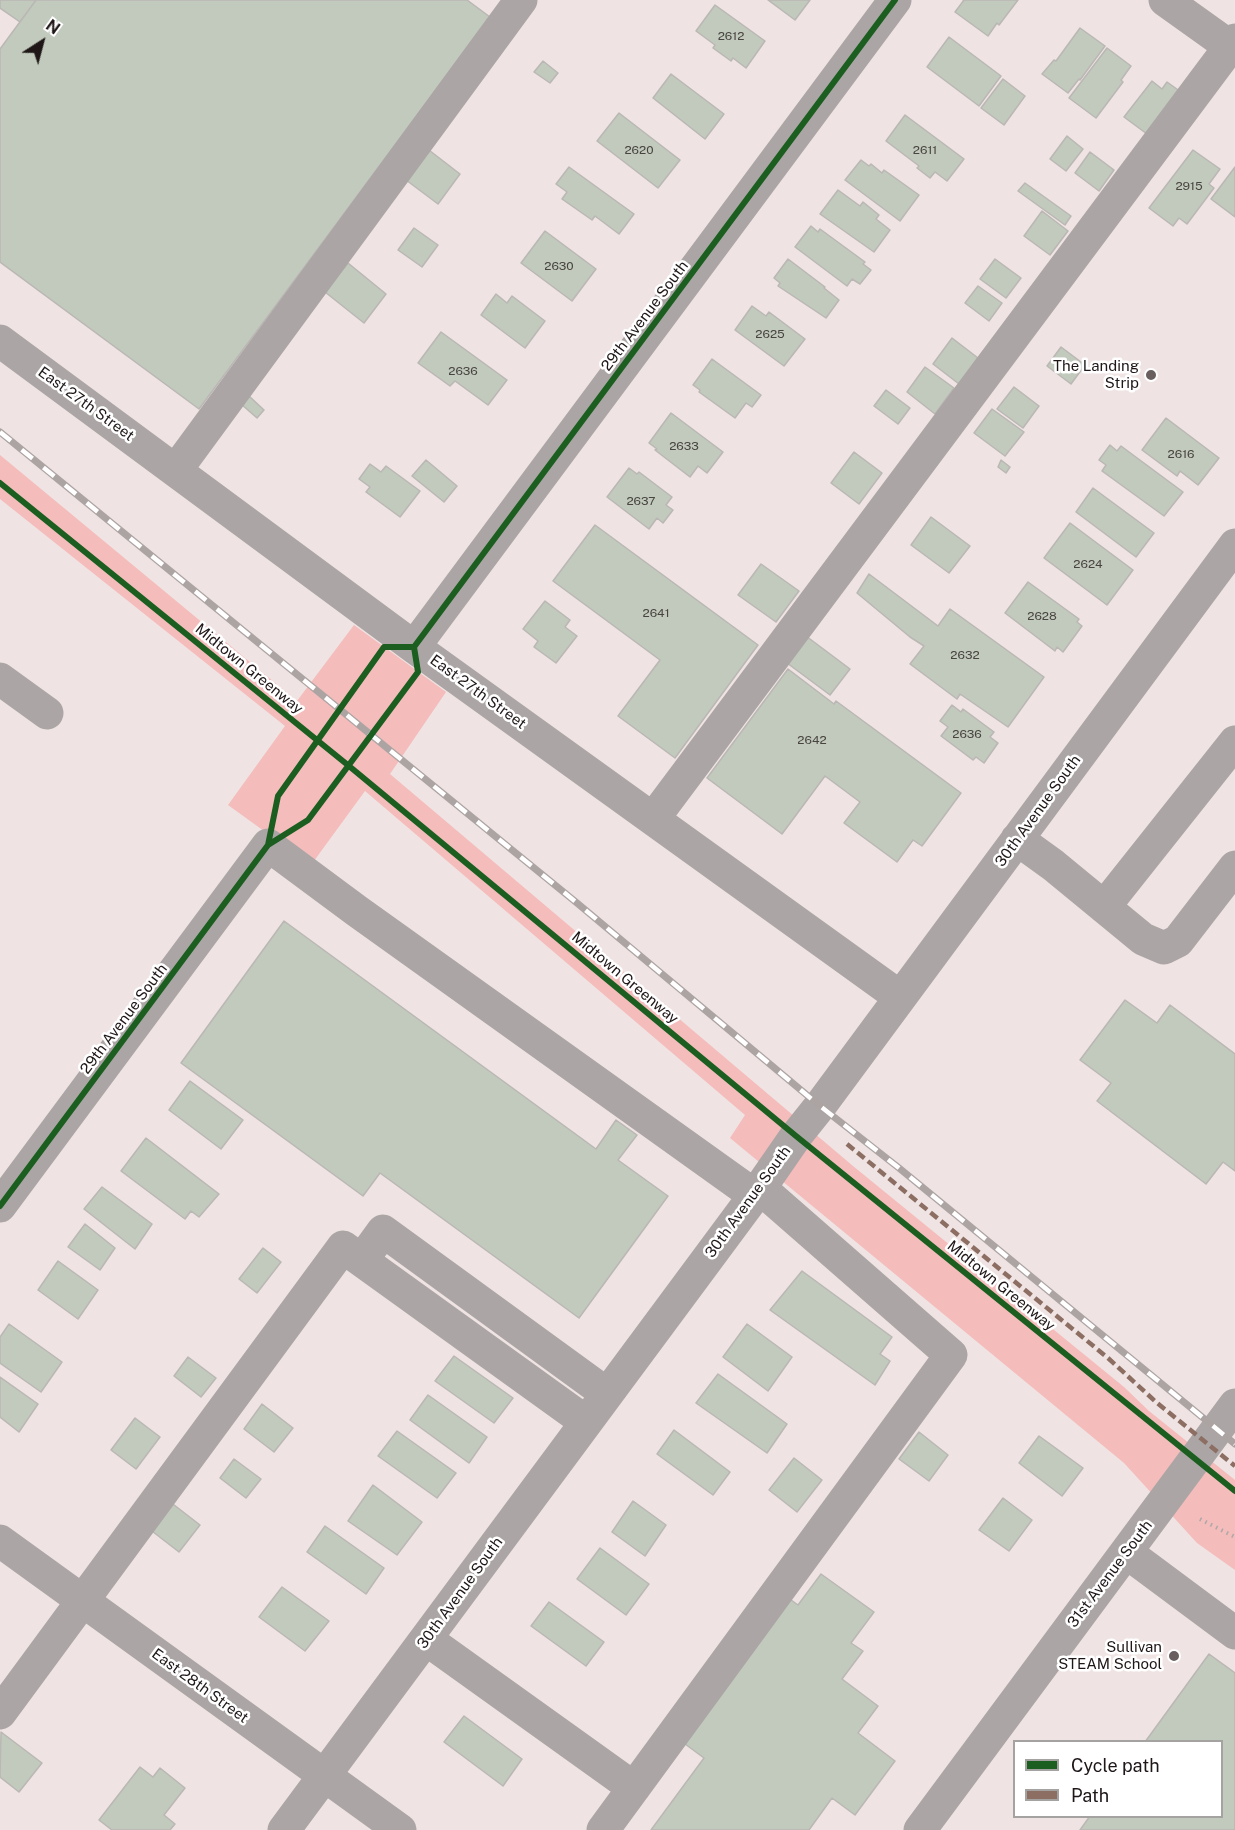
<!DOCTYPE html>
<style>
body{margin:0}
#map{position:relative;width:1235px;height:1830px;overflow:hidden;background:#efe4e3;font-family:"Public Sans",sans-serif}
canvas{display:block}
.legend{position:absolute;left:1013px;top:1740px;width:210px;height:78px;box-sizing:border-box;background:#fff;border:2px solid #a5a2a2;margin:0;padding:8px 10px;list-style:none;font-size:18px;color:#1f1717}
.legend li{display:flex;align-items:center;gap:12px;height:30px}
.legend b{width:30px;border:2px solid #a5a2a2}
.north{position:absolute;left:12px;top:12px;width:60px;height:60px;-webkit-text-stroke:4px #fff;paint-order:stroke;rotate:36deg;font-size:16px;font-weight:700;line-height:24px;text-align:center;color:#1f1717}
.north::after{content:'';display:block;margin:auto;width:21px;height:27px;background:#1f1717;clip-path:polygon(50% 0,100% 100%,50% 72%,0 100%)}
</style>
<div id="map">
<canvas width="1235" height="1830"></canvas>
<ul class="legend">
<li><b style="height:8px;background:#1b5e20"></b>Cycle path</li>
<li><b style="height:8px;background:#8d6e63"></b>Path</li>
</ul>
<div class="north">N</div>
</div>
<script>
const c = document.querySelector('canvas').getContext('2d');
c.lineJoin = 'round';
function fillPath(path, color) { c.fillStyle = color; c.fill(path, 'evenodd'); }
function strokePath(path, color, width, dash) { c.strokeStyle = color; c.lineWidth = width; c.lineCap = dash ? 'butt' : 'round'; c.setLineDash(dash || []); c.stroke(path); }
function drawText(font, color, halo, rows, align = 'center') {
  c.font = font + ' "Public Sans",sans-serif'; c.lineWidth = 5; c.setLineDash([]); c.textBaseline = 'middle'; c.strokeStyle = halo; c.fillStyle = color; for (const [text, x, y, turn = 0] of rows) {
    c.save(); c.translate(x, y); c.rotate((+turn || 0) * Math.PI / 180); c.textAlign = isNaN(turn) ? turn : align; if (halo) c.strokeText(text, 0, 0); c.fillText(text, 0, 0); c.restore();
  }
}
const green = new Path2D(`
 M0,455l297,246 57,-76 92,67 -56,82 463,392 271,221 25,24 86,69v90l-38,-27 -73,-80 -394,-325 15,-23 -380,-324 -54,74 -83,-60 57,-79 -285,-227z`);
const building = new Path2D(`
 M0,0h36l-16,22 -20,-14z
 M36,0h431l23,17 -291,392 -199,-147v-213z
 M768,0h42l-15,20z
 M964,0h-1h55l-19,25 -2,-2 -9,13 -33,-24z
 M715,5l50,36 -19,27 -13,-10 -2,3 -18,-13 2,-3 -19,-14z
 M1080,28l25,18 -25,34 -1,-1 -11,14 -26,-19 12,-14 2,1z
 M949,37l52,39 -22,30 -52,-39z
 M1107,48l24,18 -10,14 2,2 -27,36 -27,-20z
 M543,61l15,12 -8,10 -16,-11z
 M671,74l53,40 -19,25 -52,-41z
 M1003,79l22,17 -21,29 -23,-17z
 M1152,81l10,8 5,-7 14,10 -30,45 -27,-20z
 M619,113l61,47 -22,28 -61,-47z
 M905,115l59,44 -17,22 -12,-9 -5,6 -13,-10 2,-2 -33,-25z
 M1067,136l16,13 -17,22 -16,-12z
 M425,147l35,27 -22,30 -36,-27z
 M1193,150l27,19 -11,15 5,4 -27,36 -8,-6 -6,8 -24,-18z
 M1090,152l24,18 -15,21 -24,-18z
 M861,160l8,6 2,-2 11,9 2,-3 35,25 -19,26 -55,-41z
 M569,167l65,47 -15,20 -24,-18 -3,4 -30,-21 5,-7 -11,-8z
 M1235,167v50l-24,-18z
 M1025,183l46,33 -6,9 -47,-34z
 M838,190l22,16 3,-4 16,13 -3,4 14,11 -16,22 -54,-38z
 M1042,211l26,20 -18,24 -26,-19z
 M811,226l7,6 2,-3 45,33 -2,2 8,6 -11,14 -8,-5 -5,7 -52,-39z
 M414,228l24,17 -16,22 -24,-17z
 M545,231l51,38 -24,32 -51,-38z
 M788,259l37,28 -1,1 15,12 -13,18 -48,-32 2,-3 -6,-5z
 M995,259l26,19 -15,20 -26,-19z
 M348,263l38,31 -22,29 -39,-31z
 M978,286l24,17 -13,18 -24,-18z
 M496,294l11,9 5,-7 33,25 -20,27 -44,-33z
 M752,306l14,10 3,-4 36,27 -21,27 -49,-36z
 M441,332l66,48 -19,25 -33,-24 -5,5 -32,-23z
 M952,338l26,20 -19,26 -26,-20z
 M1061,347l24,18 -14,19 -24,-18z
 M712,359l49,36 -9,12 -6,-4 -11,15 -36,-26 1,-2 -7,-5z
 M925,367l29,21 -19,26 -28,-22z
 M1014,387l25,19 -16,22 -26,-19z
 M886,390l24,18 -12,16 -24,-18z
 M249,396l15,14 -7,8 -16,-14z
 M992,409l32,23 -19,24 -31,-23z
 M671,413l52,39 -16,21 -9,-7 -8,11 -35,-27 2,-1 -8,-6z
 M1166,418l53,40 -21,27 -18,-14 -3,5 -35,-26z
 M1110,445l7,6 4,-5 62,46 -19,24 -62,-45 4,-6 -7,-5z
 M854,452l28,21 -23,31 -28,-21z
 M426,460l31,26 -13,16 -32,-26z
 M1001,460l9,7 -4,6 -8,-6z
 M370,464l11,8 5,-6 34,25 -20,26 -34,-25 4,-5 -11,-8z
 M629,468l8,6 2,-2 33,25 -6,8 7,5 -10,13 -6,-5 -8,11 -42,-32z
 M1093,488l61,45 -18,24 -60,-45z
 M931,517l39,29 -21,27 -38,-28z
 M1070,523l63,47 -26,35 -63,-47z
 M595,525l163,120 -83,113 -57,-42 42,-56 -107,-79z
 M761,564l38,27 -23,31 -38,-27z
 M869,574l69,52 12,-17 94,68 -36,50 -48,-33 -3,5 -47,-35 14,-18 -14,-9 -53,-44z
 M1028,582l51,37 -2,3 5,4 -19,26 -6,-5 -2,4 -50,-38z
 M545,601l25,19 -5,7 12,9 -21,27 -22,-16 4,-6 -15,-12z
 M806,636l44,33 -20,26 -43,-32z
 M788,669l46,35 2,-3 125,92 -39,53 -9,-6 -16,22 -53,-39 16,-21 -35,-26 -43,58 -75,-56z
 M952,705l9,7 2,-3 31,23 -4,5 8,6 -14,20 -8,-6 -3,3 -32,-24 7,-9 -8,-6z
 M284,921l312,228 20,-29 21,15 -19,25 50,36 -89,122 -199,-145 -17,23 -182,-133z
 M1125,1000l32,23 13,-18 65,49v117l-12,-9 -17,22 -109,-83 14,-18 -31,-23z
 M190,1081l53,39 -22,29 -52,-39z
 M146,1138l73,56 -20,23 -8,-6 -6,8 -64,-48z
 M102,1187l50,37 -17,25 -51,-40z
 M85,1224l30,24 -15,22 -32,-23z
 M263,1248l18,14 -24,31 -18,-14z
 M58,1261l40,29 -20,29 -40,-29z
 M802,1271l90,66 -12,17 10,7 -15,24 -105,-75z
 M9,1324l53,38 -21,30 -41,-29v-26z
 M747,1324l45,33 -24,34 -45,-34z
 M454,1356l59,42 -19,25 -59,-42z
 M188,1357l28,21 -15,19 -27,-21z
 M718,1374l69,50 -20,29 -71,-50z
 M0,1377l38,27 -19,28 -19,-15z
 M428,1395l59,42 -18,26 -59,-43z
 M262,1404l31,24 -19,24 -30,-23z
 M135,1418l25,19 -24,32 -25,-19z
 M674,1430l56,42 -17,23 -56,-41z
 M397,1431l59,42 -19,25 -59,-42z
 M919,1432l29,23 -19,26 -30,-22z
 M1039,1436l44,32 -21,28 -43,-33z
 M794,1458l28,22 -25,32 -28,-22z
 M234,1459l27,20 -15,19 -26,-20z
 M373,1485l49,37 -25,33 -49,-34z
 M1003,1498l29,22 -23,31 -30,-21z
 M169,1501l31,24 -21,27 -31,-24z
 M633,1501l33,24 -21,31 -33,-24z
 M325,1526l59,42 -18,26 -59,-42z
 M600,1548l49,36 -23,31 -49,-36z
 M821,1574l53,38 -23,31 12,8 -21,28 36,27 -20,27 37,28 -40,54 -23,-17 -23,32h-158l53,-72 -23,-17 106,-144 11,8z
 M282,1587l47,34 -24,30 -46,-34z
 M549,1602l55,40 -18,24 -55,-40z
 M1209,1654l26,19v157h-155l10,-14h132v-74h-77z
 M464,1716l58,43 -19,27 -59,-44z
 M1,1732l41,31 -23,29 -19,-15z
 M140,1767l13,10 7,-9 25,20 -21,27 11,9 -5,6h-58l-13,-10z`);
const path = new Path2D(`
 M1200,1519l35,18`);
const minor = new Path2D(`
 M1165,0l70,50
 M0,341l414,306 486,350
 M176,470l345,-470
 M414,647l481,-647
 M0,679l47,34
 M653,819l582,-779
 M1017,839l36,26 90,74 21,9 14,-7 57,-74
 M1104,907l131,-165
 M0,1206l268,-361 89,66 397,284
 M362,1260l21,-29 224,163
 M0,1541l400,289
 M1126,1552l109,81
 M426,1639l208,149
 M0,1713l343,-466 243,175
 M284,1830l476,-642 36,-52 24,-30 415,-561
 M603,1830l348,-475 -191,-167
 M920,1830l315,-425`);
const rail = new Path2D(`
 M0,432l577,471 243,203 79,62 336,276`);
const quiet = new Path2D(`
 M847,1144l261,214 48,44 79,64`);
const cycleway = new Path2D(`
 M0,483l349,283 447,370 439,355
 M414,647l481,-647
 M268,845l10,-49 106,-149h30
 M0,1206l268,-361 40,-25 110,-148 -4,-25`);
const markers = [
 [1151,375,6,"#685f5e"],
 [1174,1656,6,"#685f5e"]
];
const numberNames = [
 ["2612",731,36],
 ["2620",639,150],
 ["2611",925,150],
 ["2915",1189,186],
 ["2630",559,266],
 ["2625",770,334],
 ["2636",463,371],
 ["2633",684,446],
 ["2616",1181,454],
 ["2637",641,501],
 ["2624",1088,564],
 ["2641",656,613],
 ["2628",1042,616],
 ["2632",965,655],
 ["2636",967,734],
 ["2642",812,740]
];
const streetNames = [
 ["29th Avenue South",645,316,-53],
 ["East 27th Street",86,404,36],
 ["Midtown Greenway",249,669,39],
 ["East 27th Street",478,692,36],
 ["30th Avenue South",1038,811,-54],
 ["Midtown Greenway",625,978,40],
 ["29th Avenue South",124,1019,-53],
 ["30th Avenue South",748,1202,-54],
 ["Midtown Greenway",1001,1286,39],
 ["31st Avenue South",1110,1574,-53],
 ["30th Avenue South",460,1593,-54],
 ["East 28th Street",200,1686,36]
];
const poiNames = [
 ["The Landing",1139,366],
 ["Strip",1139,383],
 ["Sullivan",1162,1647],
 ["STEAM School",1162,1664]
];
fillPath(green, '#f4bcbb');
fillPath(building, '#c1cabc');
strokePath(building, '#bab7b4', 1.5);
strokePath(path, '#aea8a7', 4, [1.5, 4.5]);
strokePath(minor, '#aba6a5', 33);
strokePath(rail, '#aca4a3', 7);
strokePath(rail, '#fff', 4.5, [14]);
strokePath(quiet, '#8d6e63', 4.5, [9, 4.5]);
strokePath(cycleway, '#1b5e20', 6);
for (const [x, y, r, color] of markers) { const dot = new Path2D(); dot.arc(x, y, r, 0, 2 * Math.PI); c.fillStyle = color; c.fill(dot); strokePath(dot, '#fff', 2); }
drawText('12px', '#484440', null, numberNames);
drawText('15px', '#1f1717', '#fff', streetNames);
drawText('15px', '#1f1717', '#fff', poiNames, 'right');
</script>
